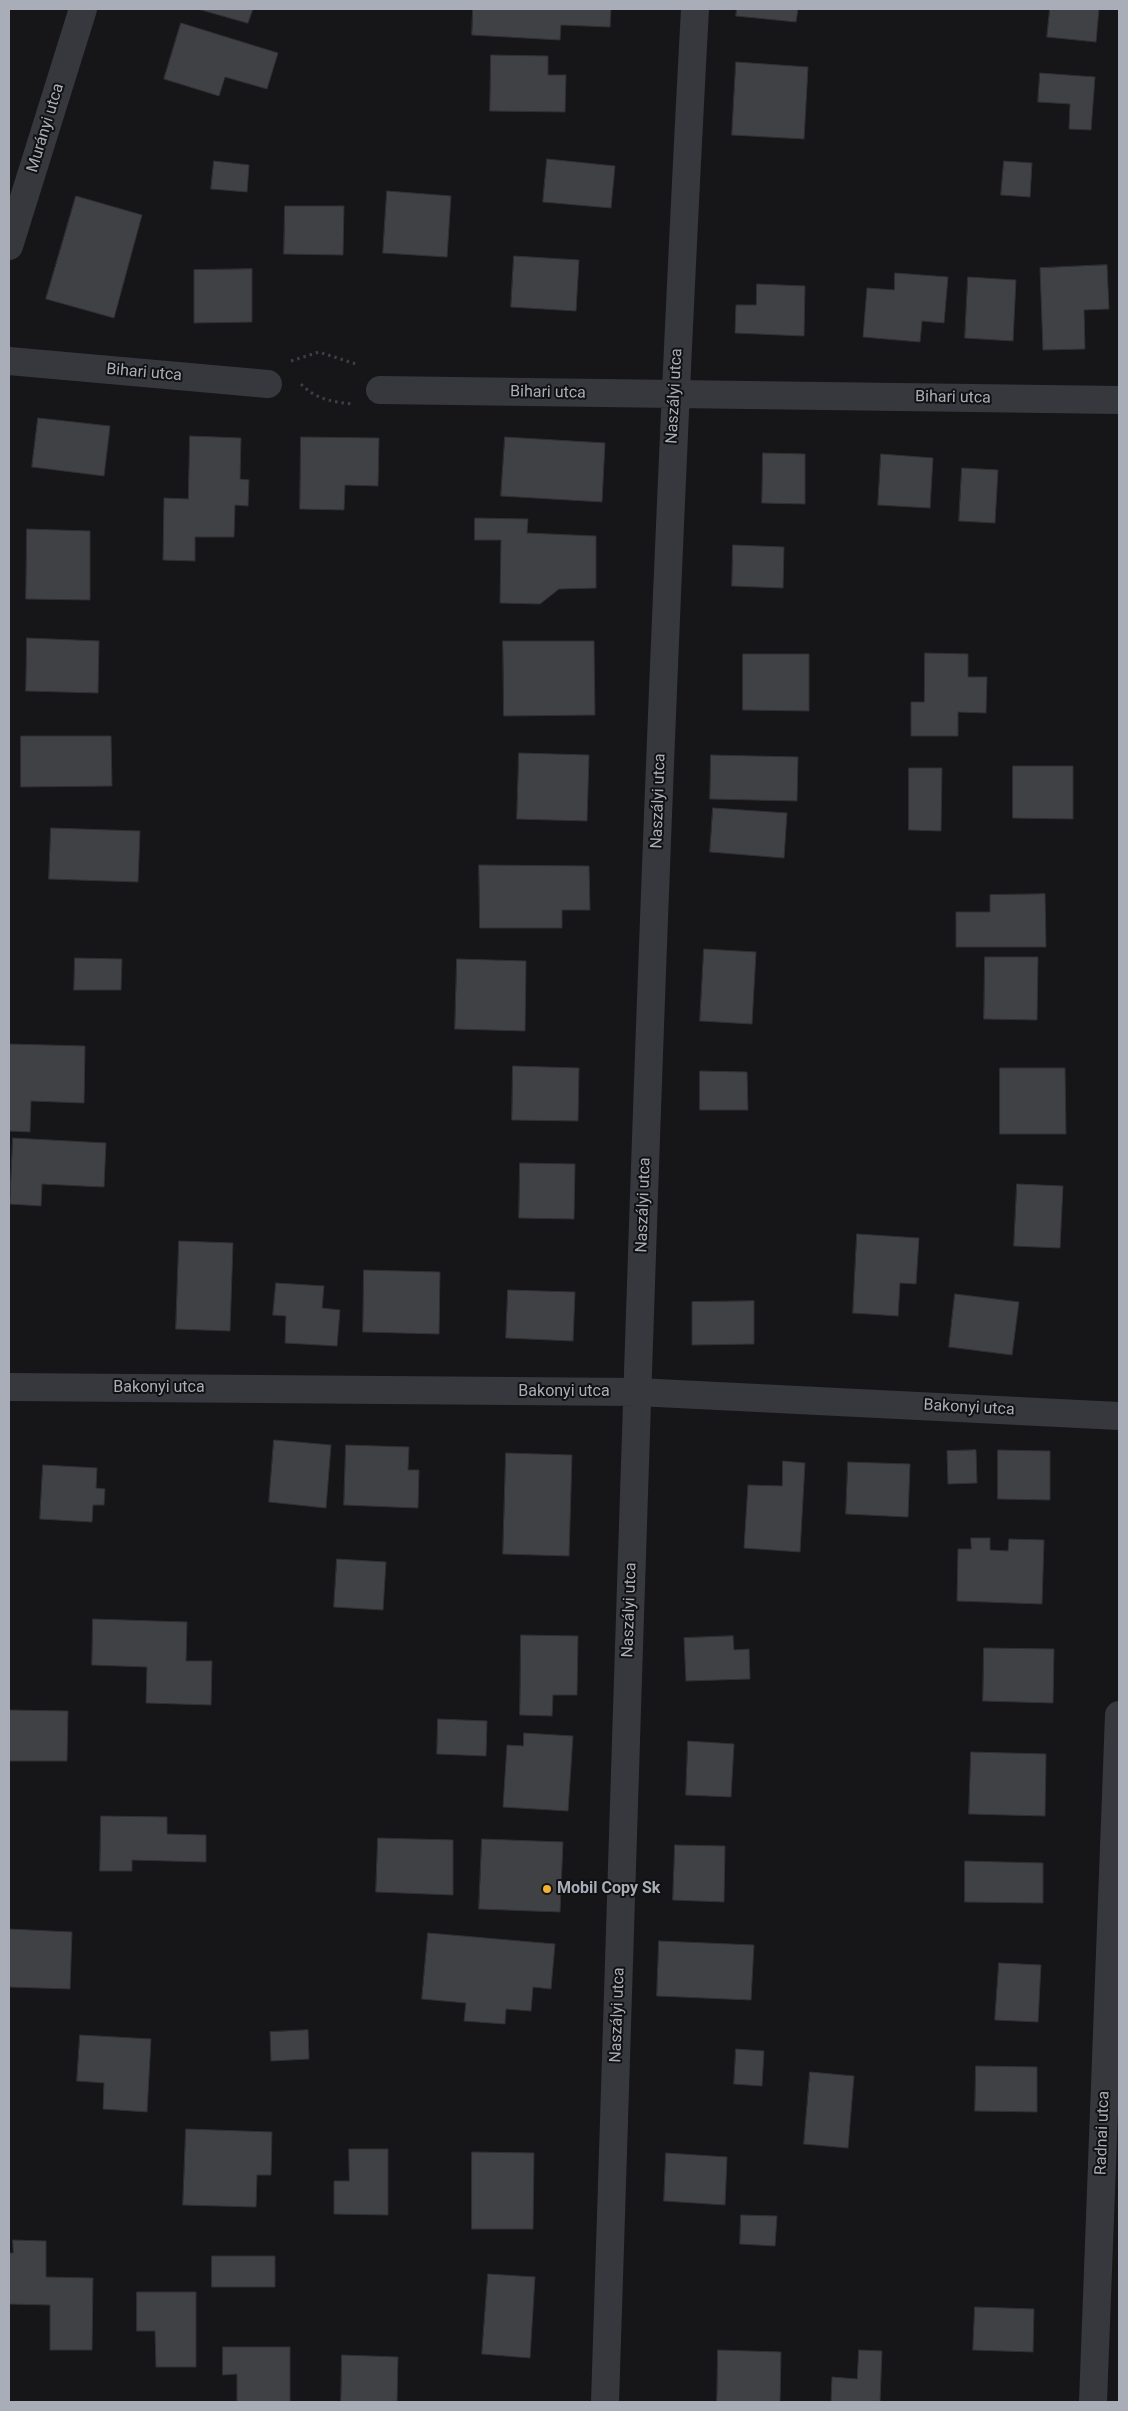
<!DOCTYPE html>
<meta charset="utf-8">
<style>
body{margin:0}
#map{position:relative;width:1128px;height:2411px;overflow:hidden;background:#161618;font-family:Roboto,sans-serif}
canvas{display:block}
.frame{position:absolute;inset:0;border:10px solid #a8adb8;pointer-events:none}
</style>
<div id="map">
<canvas width="1128" height="2411"></canvas>
<div class="frame"></div>
</div>
<script>
const c = document.querySelector('canvas').getContext('2d');
c.lineJoin = 'round';
function fillPath(path, color) { c.fillStyle = color; c.fill(path, 'evenodd'); }
function strokePath(path, color, width, dash) { c.strokeStyle = color; c.lineWidth = width; c.lineCap = dash ? 'butt' : 'round'; c.setLineDash(dash || []); c.stroke(path); }
function drawText(font, color, halo, rows, align = 'center') {
  c.font = font + ' Roboto,sans-serif'; c.lineWidth = 4; c.setLineDash([]); c.textBaseline = 'middle'; c.strokeStyle = halo; c.fillStyle = color; for (const [text, x, y, turn = 0] of rows) {
    c.save(); c.translate(x, y); c.rotate((+turn || 0) * Math.PI / 180); c.textAlign = isNaN(turn) ? turn : align; if (halo) c.strokeText(text, 0, 0); c.fillText(text, 0, 0); c.restore();
  }
}
const building = new Path2D(`
 M198,9h55l-5,14z
 M473,9h138l-1,18 -49,-2 -1,15 -88,-5z
 M737,9h61l-2,13 -60,-6z
 M1050,9h49l-3,33 -49,-5z
 M181,23l97,30 -11,36 -42,-12 -6,19 -55,-17z
 M491,55l57,1v19h18l-1,37 -75,-1z
 M736,62l72,5 -4,72 -72,-4z
 M1040,73l55,4 -4,53 -22,-1 1,-25 -32,-2z
 M547,159l68,7 -4,42 -68,-6z
 M214,161l35,4 -2,27 -36,-3z
 M1004,161l28,2 -2,34 -29,-2z
 M387,191l64,5 -4,61 -64,-4z
 M76,196l66,19 -28,103 -68,-19z
 M285,206h59l-1,49 -59,-1z
 M514,256l65,4 -3,51 -65,-4z
 M1107,265l2,44 -25,1 1,39 -42,1 -3,-82z
 M252,269v53l-58,1v-53z
 M895,273l53,4 -4,46 -22,-2 -2,21 -57,-5 4,-49 27,2z
 M968,277l48,3 -3,61 -48,-3z
 M757,284l48,2 -1,50 -69,-3 1,-28h20z
 M38,418l72,8 -6,50 -72,-9z
 M190,436l51,2 -1,41 9,1 -1,26 -13,-1 -1,32h-39v24l-32,-1 1,-62 24,1z
 M301,437l78,1 -1,48 -33,-1 -1,25 -44,-1z
 M505,437l100,6 -3,59 -101,-6z
 M763,453l42,1v50l-43,-1z
 M881,454l52,4 -3,50 -52,-3z
 M962,468l36,2 -3,53 -36,-2z
 M475,518l53,1 -1,14 69,3v52l-37,1 -19,15 -40,-1 1,-63h-26z
 M27,529l63,2v69l-64,-1z
 M733,545l51,2 -1,41 -51,-2z
 M27,638l72,3 -1,52 -72,-2z
 M503,641h91l1,74 -91,1z
 M925,653l43,1v23h19l-1,36 -28,-1v24h-47v-34h13z
 M743,654h66v57l-66,-1z
 M21,736h90l1,50 -91,1z
 M519,753l70,2 -2,66 -70,-2z
 M711,755l87,2 -1,44 -87,-2z
 M1013,766h60v53l-60,-1z
 M909,768h33l-1,63 -32,-1z
 M713,808l74,5 -3,45 -74,-6z
 M51,828l89,3 -2,51 -89,-3z
 M479,865l110,1 1,44h-28v18h-82z
 M1045,894l1,53h-90v-35h34v-17z
 M704,949l52,3 -4,72 -52,-3z
 M985,957h53l-1,63 -53,-1z
 M75,958l47,1 -1,31h-47z
 M457,959l69,2 -1,70 -70,-2z
 M9,1044l76,2 -1,57 -53,-2 -1,31 -21,-1z
 M513,1066l66,2 -1,53 -66,-1z
 M1000,1068h65l1,66h-66z
 M700,1071l47,1 1,38h-48z
 M13,1138l93,5 -2,44 -62,-3 -1,22 -31,-2z
 M520,1163l55,1 -1,55 -55,-1z
 M1017,1184l46,2 -3,62 -46,-2z
 M857,1234l62,4 -3,46 -16,-1 -2,33 -45,-3z
 M179,1241l54,2 -3,88 -54,-2z
 M364,1270l76,2 -1,62 -76,-2z
 M276,1283l48,3 -2,22 18,2 -3,36 -52,-3 1,-27 -13,-1z
 M508,1290l67,2 -2,49 -67,-3z
 M955,1294l64,8 -7,53 -63,-8z
 M754,1301v43l-62,1v-43z
 M274,1440l57,5 -5,63 -57,-6z
 M346,1445l63,2 -1,23h11l-1,38 -74,-3z
 M976,1450l1,33 -29,1 -1,-33z
 M998,1450l52,1v49l-52,-1z
 M506,1453l66,2 -3,101 -66,-2z
 M783,1461l22,2 -5,89 -56,-4 4,-63 34,1z
 M848,1462l62,2 -2,53 -62,-3z
 M43,1465l54,3 -1,20 9,1 -1,16h-11l-1,17 -52,-3z
 M971,1538h19v12l18,1 1,-12 35,1 -2,64 -85,-3 1,-52h13z
 M337,1559l49,3 -3,48 -49,-3z
 M93,1619l94,3 -1,39h26l-1,44 -65,-2 1,-36 -55,-2z
 M521,1635l57,1 -1,59h-24l-1,21 -32,-1z
 M733,1636l1,14 15,-1 1,30 -64,2 -2,-43z
 M984,1648l70,1 -1,54 -70,-2z
 M9,1710l59,1 -1,50h-58z
 M438,1719l49,2 -1,35 -49,-2z
 M524,1733l49,3 -5,75 -65,-4 4,-62 16,1z
 M688,1741l46,3 -3,53 -45,-2z
 M971,1752l75,2 -1,62 -76,-2z
 M101,1816l66,1v17l39,1v27l-74,-2v11h-32z
 M378,1838l75,2v55l-77,-3z
 M482,1839l81,3 -3,70 -81,-3z
 M675,1845l50,1 -1,56 -51,-2z
 M965,1861l78,2v40l-78,-1z
 M9,1929l63,3 -2,57 -61,-2z
 M428,1933l127,11 -4,45 -18,-2 -2,24 -25,-2 -1,15 -41,-3 2,-18 -44,-4z
 M659,1941l95,4 -3,55 -94,-4z
 M999,1963l42,2 -3,57 -43,-2z
 M308,2030l1,29 -38,2 -1,-29z
 M80,2035l71,4 -4,73 -44,-3 1,-26 -27,-2z
 M736,2049l28,2 -2,35 -28,-2z
 M976,2066l61,1v45l-62,-1z
 M810,2072l44,4 -6,72 -44,-4z
 M186,2129l86,3 -1,43h-14l-1,32 -73,-2z
 M349,2149h39v66l-54,-1v-33h15z
 M472,2152l62,1 -1,76h-61z
 M666,2153l61,4 -2,48 -61,-4z
 M741,2215l36,1 -2,30 -35,-2z
 M13,2240l33,1v36l47,1 -1,72h-42v-45l-41,-1v-51h4z
 M212,2256h63v31h-63z
 M488,2274l47,3 -5,81 -48,-4z
 M137,2292h59v75h-40l-1,-36h-18z
 M975,2307l59,2 -1,43 -60,-2z
 M223,2347h67v55h-53v-28l-14,1z
 M718,2350l63,2 -1,50h-63z
 M859,2350l23,1 -2,51h-49l1,-25 25,2z
 M342,2355l56,2 -1,45h-56z`);
const path = new Path2D(`
 M291,361l28,-9 40,13
 M301,384c14,15 32,18 51,20`);
const minor = new Path2D(`
 M9,246l74,-237
 M9,361l259,23
 M380,390l739,10
 M9,1387l628,5 482,24
 M605,2402c26,-798 47,-1596 90,-2393
 M1093,2402l26,-687`);
const markers = [
 [547,1889,5,"#f2b134"]
];
const streetNames = [
 ["Murányi utca",46,128,-73],
 ["Bihari utca",144,373,5],
 ["Bihari utca",548,393,1],
 ["Naszályi utca",675,396,-87],
 ["Bihari utca",953,398,1],
 ["Naszályi utca",659,801,-88],
 ["Naszályi utca",644,1205,-88],
 ["Bakonyi utca",159,1388],
 ["Bakonyi utca",564,1392],
 ["Bakonyi utca",969,1408,3],
 ["Naszályi utca",630,1610,-88],
 ["Naszályi utca",618,2015,-88],
 ["Radnai utca",1103,2133,-88]
];
const poiNames = [
 ["Mobil Copy Sk",557,1889]
];
fillPath(building, '#404145');
strokePath(building, '#303034', 1);
strokePath(path, '#3d3f44', 3, [2.5, 4]);
strokePath(minor, '#37383d', 28);
for (const [x, y, r, color] of markers) { const dot = new Path2D(); dot.arc(x, y, r, 0, 2 * Math.PI); c.fillStyle = color; c.fill(dot); strokePath(dot, '#111113', 2); }
drawText('16px', '#a8adb8', '#111113', streetNames);
drawText('bold 16px', '#a8adb8', '#111113', poiNames, 'left');
</script>
